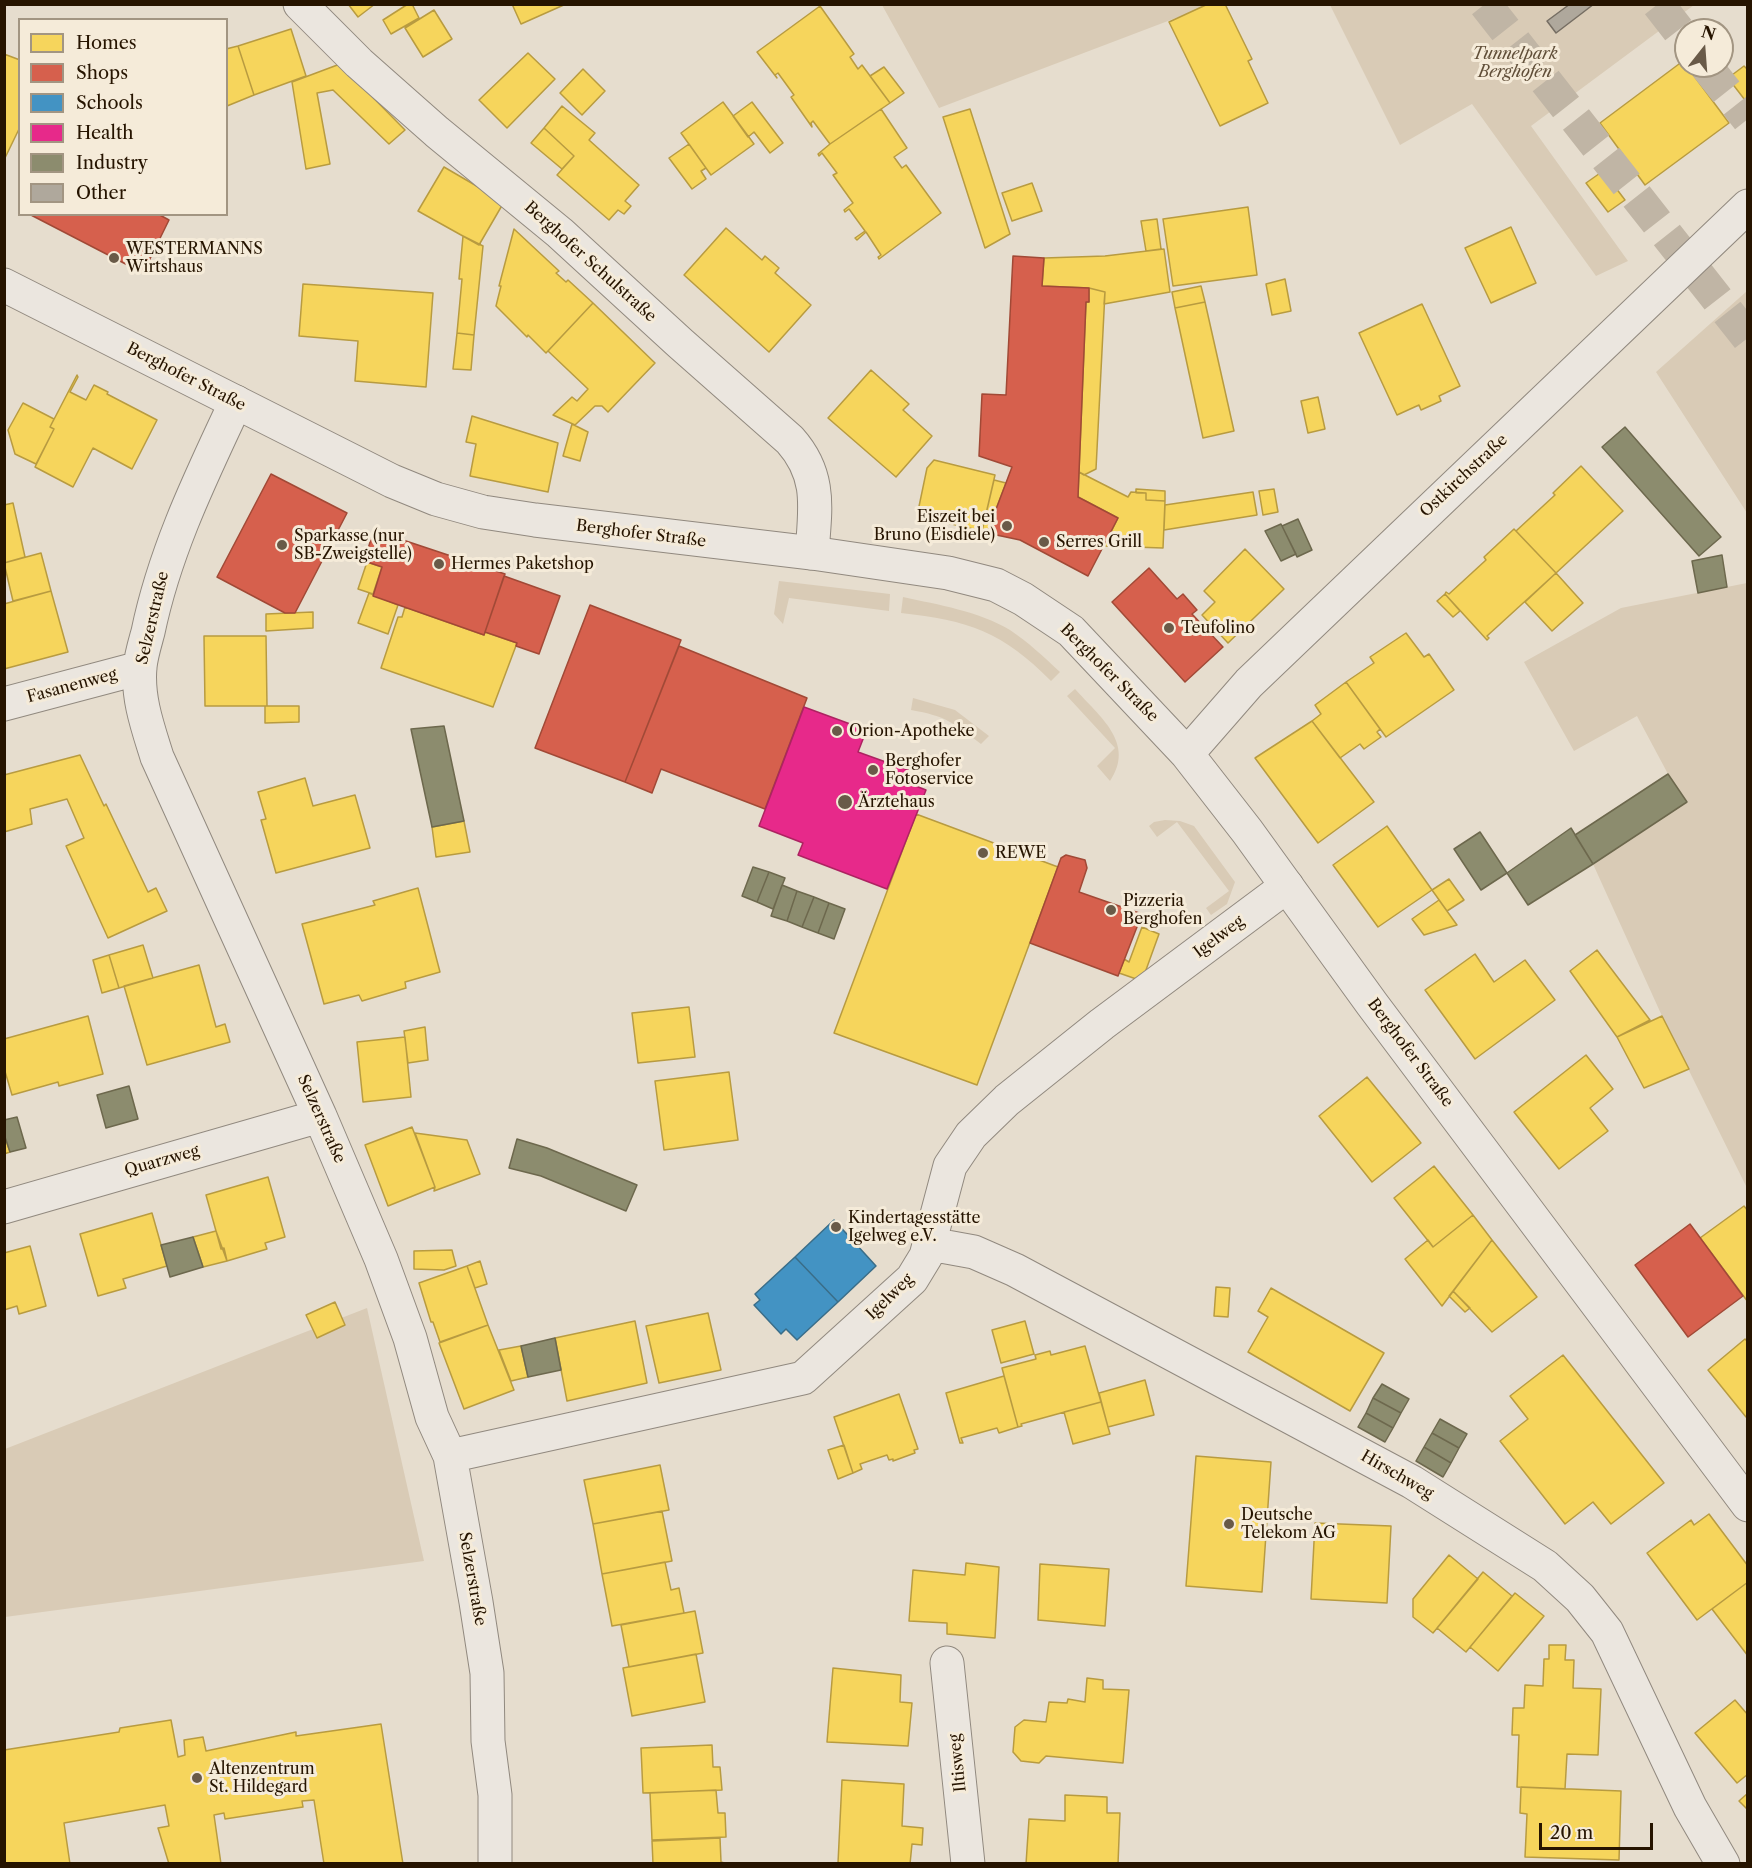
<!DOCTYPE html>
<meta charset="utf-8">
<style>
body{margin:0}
#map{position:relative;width:1752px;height:1868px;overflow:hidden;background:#e6ddce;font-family:"Libre Caslon Text",serif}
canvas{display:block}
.frame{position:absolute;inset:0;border:6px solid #261400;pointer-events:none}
.legend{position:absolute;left:18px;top:18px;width:210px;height:198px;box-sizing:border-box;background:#f5ebd9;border:2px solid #a29582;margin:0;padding:8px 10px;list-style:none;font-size:18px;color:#261400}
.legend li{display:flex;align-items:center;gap:12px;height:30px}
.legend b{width:30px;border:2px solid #a29582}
.north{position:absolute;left:1674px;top:18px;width:60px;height:60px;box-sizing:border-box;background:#f5ebd9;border:2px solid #a29582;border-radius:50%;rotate:17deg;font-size:16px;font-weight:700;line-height:24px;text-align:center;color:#261400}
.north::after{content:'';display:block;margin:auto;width:21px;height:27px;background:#695a48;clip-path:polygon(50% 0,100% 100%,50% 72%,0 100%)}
.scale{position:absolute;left:1539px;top:1823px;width:114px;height:27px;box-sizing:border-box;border:3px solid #261400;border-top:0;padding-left:8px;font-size:18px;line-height:21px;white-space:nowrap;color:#261400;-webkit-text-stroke:4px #f5ebd9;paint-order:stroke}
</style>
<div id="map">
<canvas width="1752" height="1868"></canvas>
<div class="frame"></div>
<ul class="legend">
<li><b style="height:16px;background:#f6d55c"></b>Homes</li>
<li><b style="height:16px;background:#d6604d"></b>Shops</li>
<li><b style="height:16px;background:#4393c3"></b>Schools</li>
<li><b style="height:16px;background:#e7298a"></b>Health</li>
<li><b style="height:16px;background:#8c8c6e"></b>Industry</li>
<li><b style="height:16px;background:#afa89c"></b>Other</li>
</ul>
<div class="north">N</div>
<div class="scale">20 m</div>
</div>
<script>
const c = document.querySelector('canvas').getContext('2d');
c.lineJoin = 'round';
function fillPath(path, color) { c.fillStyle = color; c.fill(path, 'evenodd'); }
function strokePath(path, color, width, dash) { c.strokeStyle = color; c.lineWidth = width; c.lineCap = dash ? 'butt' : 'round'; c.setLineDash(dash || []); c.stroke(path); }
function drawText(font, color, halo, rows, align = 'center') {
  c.font = font + ' "Libre Caslon Text",serif'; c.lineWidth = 6; c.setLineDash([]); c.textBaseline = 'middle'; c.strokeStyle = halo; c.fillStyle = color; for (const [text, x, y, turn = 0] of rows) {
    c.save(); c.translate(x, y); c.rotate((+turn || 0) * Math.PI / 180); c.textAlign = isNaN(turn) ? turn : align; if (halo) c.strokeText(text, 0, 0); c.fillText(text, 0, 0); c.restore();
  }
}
const green = new Path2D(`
 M882,5h328l-271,103z
 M1330,5h364l-163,121 97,135 -32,15 -124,-172 -72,41z
 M1747,291v222l-91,-141z
 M779,581l111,13 -1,17 -100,-13 -6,26 -9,-10z
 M1747,583v605l-85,-172 -69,-152 93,-62 -18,-28 -31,-58 -63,35 -50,-89 97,-54z
 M903,597c36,8 75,14 107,33 18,12 34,27 50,42l-9,9c-48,-49 -83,-61 -150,-68z
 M1075,689c24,27 61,54 35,92l-13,-15 18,-18 -48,-52z
 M913,698l42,12 34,26 -8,8c-27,-21 -35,-28 -70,-34z
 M1165,820l15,1 14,5 41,56 -8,22 -16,11 -5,-7 23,-17 -52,-69 -20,15 -8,-11 5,-4z
 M367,1308l57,253 -419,56v-168z`);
const homes = new Path2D(`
 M348,4h27l-17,13z
 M408,4h4l7,14 -28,16 -8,-14z
 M512,4h54l-45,20z
 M1208,4h17l27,55 -4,2 20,42 -48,23 -51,-104z
 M820,6l34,48 -4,3 8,12 4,-4 28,38 -60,41 -17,-23 -2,2 1,4 -21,-30 3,-2 -16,-22 -3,2 2,3 -20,-26z
 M434,10l18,29 -29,18 -18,-29z
 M291,29l15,47 -52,19 -16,-49z
 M238,46l16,49 -27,11 -1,-57z
 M528,53l27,26 -48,49 -28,-28z
 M4,54l16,6v67l-16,33z
 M1683,61l46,62 -84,62 -45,-62z
 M340,64l65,66 -16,14 -56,-54 -16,3 13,71 -24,5 -14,-87z
 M1744,66l4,4v34l-20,-26z
 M884,67l20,26 -14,10 -20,-27z
 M583,69l22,22 -23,24 -22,-22z
 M723,102l31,42 -43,31 -30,-42z
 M752,102l31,41 -13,10 -16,-21 -6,5 -15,-21z
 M562,106l33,27 -6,7 50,45 -14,16 6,5 -7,8 -6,-4 -9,10 -52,-45 17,-19 -30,-28z
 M881,109l26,39 -13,9 8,11 4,-3 35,48 -62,46 -1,-2 3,-2 -15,-23 -9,8 -2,-2 10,-7 -16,-22 -4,3 -1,-2 9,-7 -20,-28 4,-2 -15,-20 -3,3 -1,-2 12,-10z
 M970,109l40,125 -25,14 -42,-131z
 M544,128l30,28 -12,13 -31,-26z
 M689,144l17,24 -5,3 5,8 -14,10 -23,-31z
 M444,167l60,35 -25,43 -61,-34z
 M1603,171l22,29 -17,12 -22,-29z
 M1032,183l10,28 -30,10 -10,-28z
 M1248,207l9,68 -84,11 -10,-67z
 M1157,219l4,30 -15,2 -5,-30z
 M1511,227l25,56 -45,20 -26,-55z
 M726,228l36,32 3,-4 14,12 -4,5 36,32 -42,47 -85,-77z
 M514,229l45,42 -3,2 10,9 2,-2 25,23 -47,50 -18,-18 -1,2 -31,-31 5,-20h-2z
 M463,236l20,10 -9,89 -17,-2 5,-54h-3z
 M1164,249l6,43 -66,12 1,-12 -16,-4 -47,-2 2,-28 61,-2z
 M1285,279l6,32 -19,4 -6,-31z
 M303,284l130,9 -7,94 -71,-6 3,-40 -59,-5z
 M1201,286l4,16 -30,6 -3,-16z
 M1089,288l16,4 -9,177 -12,6 -5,-3 7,-170h3z
 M1205,302l29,129 -31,7 -28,-130z
 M593,303l62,60 -47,49 -6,-6h-7l-20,19 -22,-10 19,-18 5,4 11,-12 -40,-38z
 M1422,304l38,82 -21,10 2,5 -20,9 -2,-5 -22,10 -38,-82z
 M457,333l17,2 -3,35 -18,-1z
 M871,370l38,34 -6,6 29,26 -36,41 -68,-59z
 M77,375l1,2 -8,15 16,8 8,-15 14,7 -1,2 50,26 -25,49 -39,-21 -20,39 -38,-20 19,-38 -4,-2z
 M1318,397l7,32 -17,4 -7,-32z
 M23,403l31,16 -4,8 4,2 -18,35 -21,-10 -7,-24z
 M472,416l86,27 -10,49 -78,-16 6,-32 -10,-2z
 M572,424l16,8 -8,29 -17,-5z
 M934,460l61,15 -13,56 -65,-15 10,-48z
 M1581,466l42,45 -67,62 -40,-42 39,-36 -2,-2z
 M1079,472l49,25 3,-5 15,1v7l19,1 -2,47 -59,-2 14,-28 -40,-21z
 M994,480l12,3 -19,50 -5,-2z
 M1136,489l29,2v10l-19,-1v-7h-10z
 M1274,489l4,23 -15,3 -4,-24z
 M1253,492l4,23 -93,15 1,-25z
 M13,503l12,54 -21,6v-58z
 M1514,529l42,44 -69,63 2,2 -2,2 -42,-46 1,-2 3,2 37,-34 -2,-3z
 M1245,549l39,40 -56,54 -26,-28 13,-13 -11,-11z
 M41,553l10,38 -38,10 -9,-38z
 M367,562l15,5 -9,27 -15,-5z
 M1556,573l27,30 -31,28 -27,-29z
 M51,591l17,61 -64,17v-65z
 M369,593l29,12 -10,29 -30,-11z
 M1445,594l15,17 -7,6 -16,-16z
 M405,607l79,28 1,-3 32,11 -24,64 -112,-39 17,-51h4z
 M313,612v16l-47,3v-17z
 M1406,633l18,24 5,-3 25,36 -68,47 -40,-55 28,-19 -4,-6z
 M204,636h62l1,70h-62z
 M1346,682l34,47 -3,3 4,5 -17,12 -4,-5 -20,14 -28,-37 9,-7 -6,-9z
 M265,706h34v16l-34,1z
 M1312,721l62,81 -56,41 -63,-85z
 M80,755l24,51 2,-2 42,88 8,-4 11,23 -59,27 -42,-92 18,-8 -17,-39 -37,10 2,15 -28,8v-57z
 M305,778l8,28 42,-11 15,53 -94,25 -15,-53 5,-1 -8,-27z
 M916,814l142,53 -81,218 -143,-52z
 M464,821l6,31 -34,5 -4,-30z
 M1387,826l45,64 -54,37 -45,-62z
 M1449,879l15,21 -17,11 -15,-21z
 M418,888l22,84 -35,10 1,6 -44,13 -3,-6 -35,9 -22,-80 73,-19 -2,-4z
 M1439,900l18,25 -33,10 -12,-16z
 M1142,927l17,7 -17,47 -23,-8 5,-14 5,3z
 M143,945l10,33 -34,10 -10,-33z
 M1597,950l53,70 -33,17 -47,-66z
 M1475,954l19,28 31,-22 30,40 -80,59 -50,-69z
 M109,955l10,33 -17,5 -9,-33z
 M199,965l17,62 9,-3 5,18 -83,23 -23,-79z
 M689,1007l6,50 -57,6 -6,-50z
 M88,1016l15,58 -44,12 -1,-4 -46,13 -8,-27v-29z
 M1662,1016l27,53 -45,19 -27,-51z
 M425,1027l3,33 -20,3 -4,-32z
 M405,1037l6,60 -48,5 -6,-60z
 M1586,1055l27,34 -23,19 18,23 -49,38 -45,-57z
 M729,1072l9,68 -74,10 -9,-69z
 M1367,1077l54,66 -49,39 -53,-66z
 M412,1127l23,60 -47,19 -23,-61z
 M415,1133l52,7 13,34 -46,17 1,-4z
 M4,1134l6,18 -6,2z
 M1434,1166l39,49 -40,32 -39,-49z
 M268,1177l17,60 -20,6 2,6 -40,12 -3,-13 -3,1 -15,-54z
 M1744,1206l4,5v91l-48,-64z
 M152,1213l15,53 -44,13 3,9 -28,8 -18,-62z
 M1473,1215l19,25 -50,66 -37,-47 23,-19 5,7z
 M216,1231l11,30 -24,6 -10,-30z
 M1492,1240l45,57 -45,35 -39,-41z
 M30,1246l16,60 -27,8 -2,-8 -13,4v-57z
 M452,1250l4,16 -12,4 -30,-1v-18z
 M480,1261l7,23 -12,4 -8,-22z
 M467,1266l21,59 -48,17 -7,-20h-2l-12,-39z
 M1216,1287l14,1 -2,29 -14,-1z
 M1271,1288l113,65 -34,58 -102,-59 20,-35 -10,-6z
 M1453,1291l17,17 -5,4 -16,-16z
 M335,1302l10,23 -28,13 -11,-23z
 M708,1313l13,57 -62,13 -13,-57z
 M635,1321l12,62 -80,18 -12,-63z
 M1025,1321l9,33 -33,9 -9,-33z
 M488,1325l26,65 -50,19 -25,-66z
 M1745,1339l3,3v73l-2,2 -38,-47z
 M521,1346l7,31 -17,4 -12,-31z
 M1085,1346l16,56 -80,22 1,2 -4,1 -16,-59 34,-9 -1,-4 15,-4 1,4z
 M1563,1355l101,128 -53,41 -18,-22 -28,22 -65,-83 28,-22 -18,-23z
 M1004,1376l14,51 -19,6 -2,-5 -36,10 2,5h-3l-14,-50z
 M1145,1380l9,35 -46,12 -9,-34z
 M899,1394l19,55 -4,1 1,3 -22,8v-2l-4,1 -2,-5 -27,9 2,5 -9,4 -19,-56z
 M1101,1402l9,32 -37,10 -9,-32z
 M844,1445l9,28 -15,6 -10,-29z
 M1196,1456l75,6 -9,130 -76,-6z
 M660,1465l9,45 -76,14 -9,-44z
 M662,1511l10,50 -70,13 -9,-50z
 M1709,1514l39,52v16l-51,38 -50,-67 44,-33 3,5z
 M1315,1523l76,3 -4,77 -76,-4z
 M1449,1555l29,24 -45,54 -20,-16v-18z
 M665,1562l6,28 8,-2 5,25 -72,13 -10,-52z
 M966,1563l33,4 -4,71 -48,-4v-11l-38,-2 4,-51 52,5z
 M1040,1564l69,5 -4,57 -67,-6z
 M1483,1572l29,24 -46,56 -29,-24z
 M1748,1582v74l-36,-47z
 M1515,1593l29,23 -46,55 -28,-24z
 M695,1611l8,42 -74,14 -8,-42z
 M1549,1645h17l-1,15h9l-1,28 28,1 -3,66 -31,-1 -2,35 -48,-2 2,-52h-7l1,-27h11l1,-23 18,1 1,-27h5z
 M696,1654l9,48 -73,14 -9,-48z
 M833,1668l68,7 -1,27 12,1 -4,43 -81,-4z
 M1087,1678l16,2v9l26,1 -6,73 -77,-7 -7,7 -18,-2 -8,-9 2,-25 9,-7 22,2 3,-20 18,1 1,-4 17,3z
 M1735,1700l13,15v59l-11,9 -42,-50z
 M171,1720l7,37 7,-2 -1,-15 19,-3 3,14 90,-19v4l85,-12 22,140h-79l-10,-64 -12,1 1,6 -78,12 -1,-6 -10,2 7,49h-52l-11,-36 11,-2 -4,-21 -101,18 6,41h-66v-114l115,-18 1,-4z
 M712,1745l1,22h7l2,23 -79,3 -2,-45z
 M842,1780l62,4 -2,42 21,2 -1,17 -10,-1 -2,20 -72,-1z
 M1521,1787l100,4 -2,69 -94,-3 2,-43 -7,-1z
 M716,1790l2,23h7l1,24 -74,3 -2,-47z
 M1748,1793v17l-9,-9z
 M1065,1795l42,2v16h13l-2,51h-92l3,-45 36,2z
 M720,1838l1,24 7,2h-75l-1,-23z`);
const shops = new Path2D(`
 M29,214h129l11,6 -26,53z
 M1013,256l31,2 -2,28 47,2v14h-3l-8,195 40,21 -30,58 -68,-36 -33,-7 25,-66 -33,-11 3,-62 24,1z
 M271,474l76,39 -52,100h-10l-68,-36z
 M373,533l20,7 1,-3 111,37 -21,61 -111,-39 9,-29 -18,-6z
 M1149,568l28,31 6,-5 14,16 -5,4 31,33 -38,35 -73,-80z
 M504,576l56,20 -21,58 -23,-8 1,-3 -32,-11z
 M590,605l91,35 -56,142 -90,-34z
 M679,646l128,52 -42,111 -104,-40 -9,24 -27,-11z
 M1066,855l19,5 2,8 -8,24 63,22 -24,62 -88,-33 31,-85z
 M1690,1224l53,72 -55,41 -53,-72z`);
const schools = new Path2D(`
 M834,1220l42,46 -38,36 -43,-45z
 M795,1257l43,45 -41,38 -11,-11 -5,5 -27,-29 6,-5 -5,-6z`);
const health = new Path2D(`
 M804,707l57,21 4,6 -7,18 50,18 -5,11 23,9 -39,99 -89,-34 5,-12 -44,-17z`);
const industry = new Path2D(`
 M1625,427l96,110 -22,19 -97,-109z
 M1298,519l14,31 -15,7 -15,-31z
 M1281,524l15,30 -15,7 -16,-30z
 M1722,555l5,32 -29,6 -6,-32z
 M444,726l20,95 -32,6 -21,-98z
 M1668,774l19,28 -94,62 -18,-29z
 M1571,828l22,36 -65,41 -21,-32z
 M1480,832l27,41 -26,17 -27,-41z
 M753,867l16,5 -12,30 -15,-6z
 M769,872l16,6 -12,31 -16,-7z
 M782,885l15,6 -10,30 -16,-5z
 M797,891l17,6 -12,30 -15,-6z
 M814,897l15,6 -11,30 -16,-6z
 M829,903l16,6 -11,30 -16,-6z
 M129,1086l9,33 -32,9 -9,-33z
 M17,1117l9,31 -16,4 -6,-18v-14z
 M517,1139l30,9 90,37 -11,26 -85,-35 -32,-8z
 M193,1237l10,30 -33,10 -9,-32z
 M555,1338l6,32 -33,7 -7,-31z
 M1382,1384l27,15 -8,14 -28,-15z
 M1373,1398l28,15 -8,15 -27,-15z
 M1366,1413l27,15 -8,14 -27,-15z
 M1440,1419l27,15 -8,14 -27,-15z
 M1432,1433l27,15 -8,15 -27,-16z
 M1424,1447l27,16 -8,14 -27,-16z`);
const building = new Path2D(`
 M1570,4h24l-38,29 -9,-12z`);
const trunkTunnel = new Path2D(`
 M1485,4l263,334
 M1658,4l28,36
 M1706,66l42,53`);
const minor = new Path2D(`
 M300,4l59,59 78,69 123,101 120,110 110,97c32,36 25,69 22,113
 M236,402c-35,75 -71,148 -88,230 -3,11 -7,24 -8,35 -3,31 8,61 17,90l163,359 61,143 29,79 22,79 18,39 26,146 11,71 1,68 7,54v69
 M4,704l136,-36
 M4,1207l316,-91
 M930,1244l44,8 41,18 397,212 133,84 35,32 27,34 83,175 33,57
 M450,1456l353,-78 109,-99 14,-23 24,-90 21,-31 36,-35 95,-76 185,-138
 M947,1663l21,201`);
const tertiary = new Path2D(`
 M4,285l388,196 44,18 47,13 52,8 277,33 136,20 48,12 27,14 48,32 116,123 60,77 125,173 376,501
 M1187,754l62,-71 499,-477`);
const markers = [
 [114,258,6,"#695a48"],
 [1007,526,6,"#695a48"],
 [1044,542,6,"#695a48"],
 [282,545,6,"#695a48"],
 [439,564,6,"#695a48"],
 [1169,628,6,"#695a48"],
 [837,731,6,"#695a48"],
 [873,770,6,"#695a48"],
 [845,802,8,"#695a48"],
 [983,853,6,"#695a48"],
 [1111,910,6,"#695a48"],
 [836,1227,6,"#695a48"],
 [1229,1524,6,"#695a48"],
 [197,1778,6,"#695a48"]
];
const parkNames = [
 ["Tunnelpark",1515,54],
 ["Berghofen",1515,72]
];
const poiNames = [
 ["WESTERMANNS",126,249],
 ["Wirtshaus",126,267],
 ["Eiszeit bei",995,517,"right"],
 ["Bruno (Eisdiele)",995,535,"right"],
 ["Sparkasse (nur",294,536],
 ["SB-Zweigstelle)",294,554],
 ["Serres Grill",1056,542],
 ["Hermes Paketshop",451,564],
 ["Teufolino",1181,628],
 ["Orion-Apotheke",849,731],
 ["Berghofer",885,761],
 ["Fotoservice",885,779],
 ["Ärztehaus",858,802],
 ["REWE",995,853],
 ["Pizzeria",1123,901],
 ["Berghofen",1123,919],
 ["Kindertagesstätte",848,1218],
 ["Igelweg e.V.",848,1236],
 ["Deutsche",1241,1515],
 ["Telekom AG",1241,1533],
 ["Altenzentrum",209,1769],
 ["St. Hildegard",209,1787]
];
const streetNames = [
 ["Berghofer Schulstraße",590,262,42],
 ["Berghofer Straße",186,377,27],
 ["Ostkirchstraße",1464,476,-43],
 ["Berghofer Straße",641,534,7],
 ["Selzerstraße",153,618,-77],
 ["Berghofer Straße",1109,673,45],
 ["Fasanenweg",72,686,-15],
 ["Igelweg",1219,937,-37],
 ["Berghofer Straße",1410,1053,53],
 ["Selzerstraße",321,1119,66],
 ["Quarzweg",162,1161,-16],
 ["Igelweg",890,1297,-44],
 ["Hirschweg",1397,1475,30],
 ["Selzerstraße",472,1579,80],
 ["Iltisweg",958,1763,-96]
];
fillPath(green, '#d9cbb6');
fillPath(homes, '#f6d55c');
strokePath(homes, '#b89b40', 1.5);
fillPath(shops, '#d6604d');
strokePath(shops, '#a14936', 1.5);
fillPath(schools, '#4393c3');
strokePath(schools, '#3a6d88', 1.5);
fillPath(health, '#e7298a');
strokePath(health, '#ad2361', 1.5);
fillPath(industry, '#8c8c6e');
strokePath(industry, '#6d684d', 1.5);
fillPath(building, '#afa89c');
strokePath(building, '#766e63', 1.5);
strokePath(trunkTunnel, '#c0b5a5', 33, [33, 16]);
strokePath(minor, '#91897f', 35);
strokePath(tertiary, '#91897f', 35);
strokePath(minor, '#ebe6df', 33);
strokePath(tertiary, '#ebe6df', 33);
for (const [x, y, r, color] of markers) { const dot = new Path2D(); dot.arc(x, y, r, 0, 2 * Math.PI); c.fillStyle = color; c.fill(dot); strokePath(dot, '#f5ebd9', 2); }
drawText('italic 16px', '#614f39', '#f5ebd9', parkNames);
drawText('16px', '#261400', '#f5ebd9', poiNames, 'left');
drawText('16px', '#261400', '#f5ebd9', streetNames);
</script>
